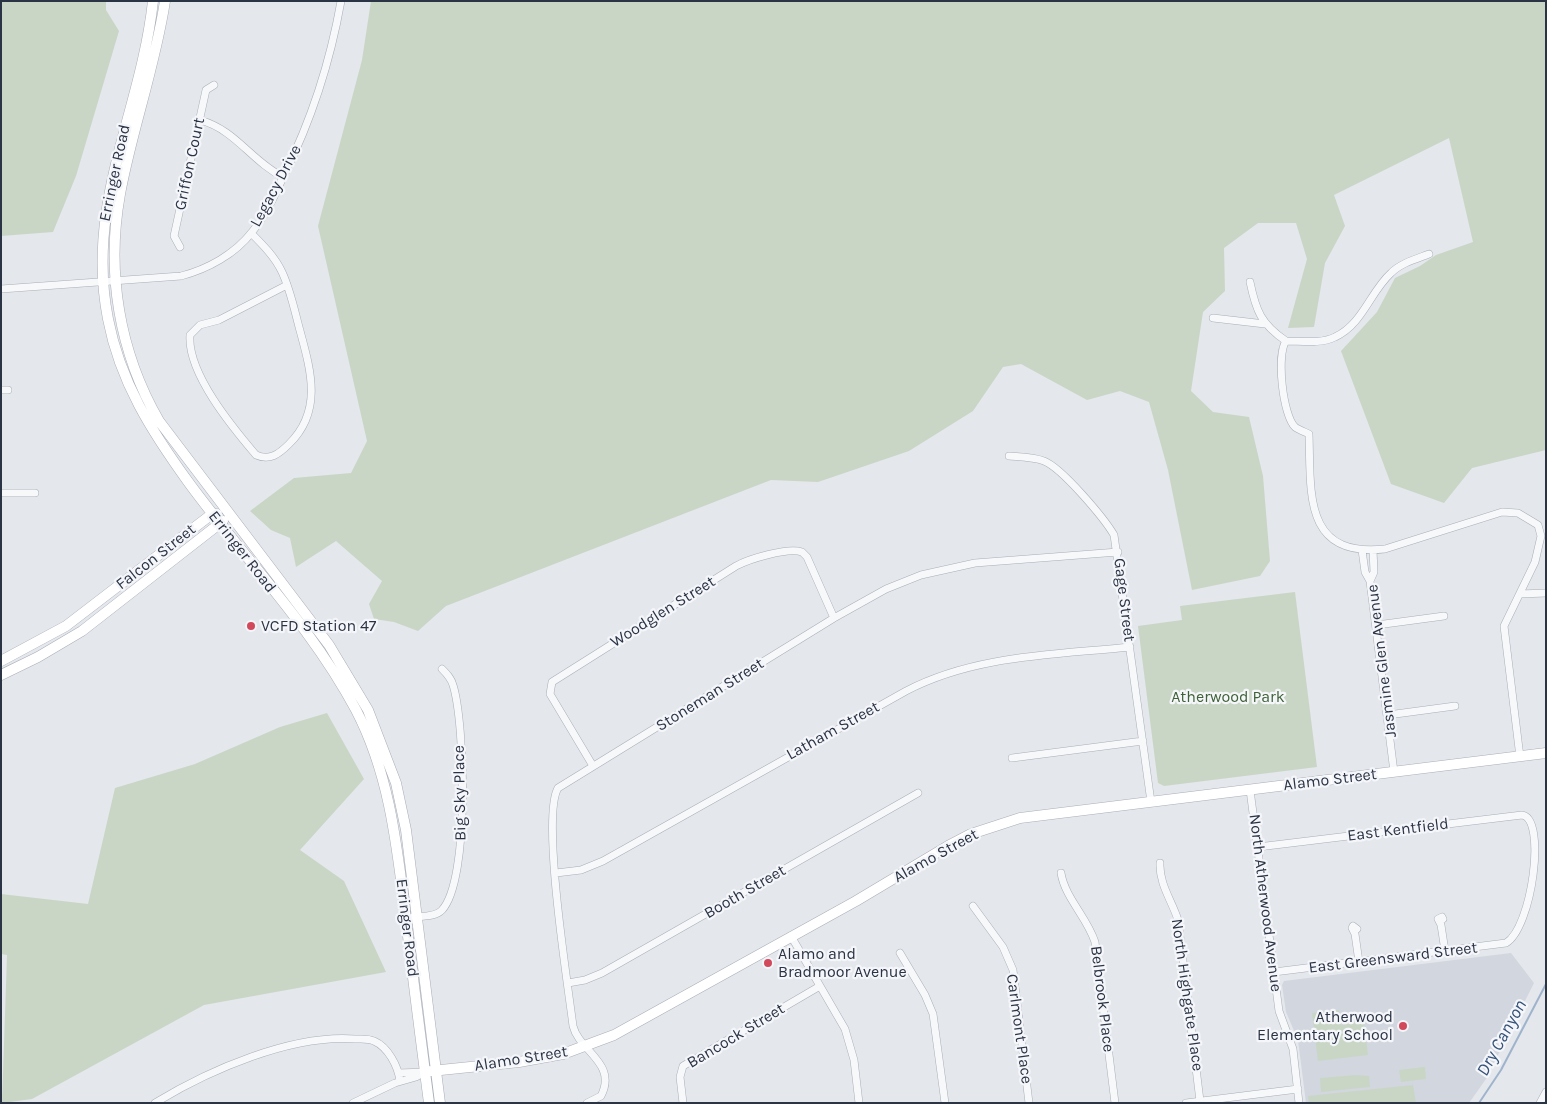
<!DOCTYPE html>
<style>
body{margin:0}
#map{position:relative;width:1547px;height:1104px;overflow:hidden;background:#e4e7ec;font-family:Karla,sans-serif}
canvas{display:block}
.frame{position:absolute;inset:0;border:2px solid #2b3445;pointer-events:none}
</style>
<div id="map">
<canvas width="1547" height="1104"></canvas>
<div class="frame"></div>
</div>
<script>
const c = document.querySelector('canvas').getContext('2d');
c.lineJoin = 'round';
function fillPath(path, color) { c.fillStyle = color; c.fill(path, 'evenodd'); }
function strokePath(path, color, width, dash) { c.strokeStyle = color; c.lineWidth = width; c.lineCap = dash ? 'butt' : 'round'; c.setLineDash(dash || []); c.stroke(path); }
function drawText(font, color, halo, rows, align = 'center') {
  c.font = font + ' Karla,sans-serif'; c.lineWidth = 4.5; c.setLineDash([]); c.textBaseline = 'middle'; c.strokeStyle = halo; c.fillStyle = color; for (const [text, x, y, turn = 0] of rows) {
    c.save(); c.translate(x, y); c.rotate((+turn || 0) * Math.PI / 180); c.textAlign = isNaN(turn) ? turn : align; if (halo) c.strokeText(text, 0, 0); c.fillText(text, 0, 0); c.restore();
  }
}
const built = new Path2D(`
 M1511,953l23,30 -48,96 -17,24h-163l-8,-63 -12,-28 -4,-27 2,-4z`);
const green = new Path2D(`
 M1,1h105v9l13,21 -43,145 -23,56 -52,4z
 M371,1h1175v449l-74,18 -28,35 -53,-19 -50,-133 36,-39 18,-34 25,-12 16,-11 37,-13 -24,-104 -115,57 11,31 -20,37 -11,64 -26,1 19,-69 -11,-36h-38l-34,25 1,43 -22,21 -12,79 22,21 36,5 14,59 7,85 -10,15 -68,14 -24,-120 -19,-68 -29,-11 -33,9 -66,-36 -18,3 -30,44 -64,40 -91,31 -47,-2 -325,126 -28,25 -24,-9 -20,-3 -5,-15 13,-23 -46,-40 -40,26 -6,-29 -19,-8 -21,-19 44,-33 57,-5 16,-32 -49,-215 44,-166z
 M1295,592l22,175 -153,19 -6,-3 -20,-157 44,-6 -2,-14z
 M327,713l37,66 -64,71 44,31 42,91 -182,33 -172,94 -30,4 5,-148 -6,-1v-60l87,10 27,-116 80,-24 85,-37z
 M1339,1010l2,15 23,-3 4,33 -50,6 -6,-48z
 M1425,1067l1,12 -25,3 -2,-12z
 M1356,1075l13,1 1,11 -49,5 -1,-14z
 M1413,1085l3,18h-107l-1,-7z`);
const stream = new Path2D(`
 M1479,1103l22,-33 45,-86`);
const street = new Path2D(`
 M200,120c36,10 51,41 83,57
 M251,233c12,12 24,24 31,39 8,17 12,36 17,55 11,41 25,83 -10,117 -10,10 -19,17 -33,11 -23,-27 -69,-82 -66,-120l10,-10 19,-5 68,-35
 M180,247l-6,-11 32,-146 8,-5
 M1250,282c6,29 11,42 36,59 -10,14 -3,75 9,86 4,3 10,5 14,7 2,59 -6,124 76,115l117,-37 16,1 20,12 3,11 -6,26 -31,64 16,131
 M1,289l180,-13c27,-7 54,-22 71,-44 14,-17 23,-37 32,-57 28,-56 46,-112 57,-174
 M1213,318l52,6
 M1286,341c16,0 35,3 49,-4 28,-13 35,-45 56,-64 10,-10 25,-14 38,-19
 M1,390h7
 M1009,456c11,1 24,1 35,5 18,7 60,57 70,74l37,267
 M1,493h34
 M1362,550l3,22 5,9
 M1373,550l1,22 -4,9 24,191
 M1520,594l26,-1
 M1377,625l67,-9
 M1388,715l67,-9
 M1012,758l131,-17
 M593,766l-43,-72 2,-12 184,-116c13,-7 52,-19 66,-14l5,5 27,61
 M1250,790l29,221 14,38 6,54
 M1258,847l264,-32c25,3 10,113 -16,128l-232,29
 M1160,863c-1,21 12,38 18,57l22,181
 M556,873l25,-3 22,-9 303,-170c69,-36 148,-36 224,-44
 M1061,873c4,25 26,44 34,69l20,161
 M973,906l30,41 10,23 16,133
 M413,917c9,-1 23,0 29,-7 28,-30 23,-187 11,-225 -2,-7 -6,-11 -11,-16
 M1443,919l-1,-2 -4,2 3,6 4,26
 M1357,929l-4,-3 -1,2 3,6 4,28
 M791,936l54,93 9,31 5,43
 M900,953l25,42 8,19 12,89
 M568,983l17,-3 17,-7 316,-180
 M399,1073l26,-1
 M155,1103c54,-33 137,-69 200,-64 6,0 13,-1 19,2 14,6 24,25 26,40
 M353,1103l42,-20 21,-6 9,-5
 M587,1103l14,-7c17,-33 -22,-45 -28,-70 -5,-41 -32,-209 -15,-238l276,-170 52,-29 35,-14 54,-12 143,-11
 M683,1103l-3,-26 3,-11 137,-80
 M1186,1103l112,-14
 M1540,1103l6,-11`);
const secondary = new Path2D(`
 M153,1c-12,111 -68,202 -45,318 12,63 44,113 81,164 55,75 123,144 167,227 34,65 41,137 50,209 7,61 15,122 23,184
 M165,1c-10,66 -33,128 -45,193 -14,78 -1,158 39,227l170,224 39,65 28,73 10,47 34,273
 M1,661l65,-35 146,-112h5
 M1,675l37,-18 44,-26 141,-110
 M431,1071l88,-9 44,-8 51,-19 242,-134 92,-55 23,-12 49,-16 526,-65`);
const markers = [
 [251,626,5,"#d1495b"],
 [768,963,5,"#d1495b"],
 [1403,1026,5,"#d1495b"]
];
const streetNames = [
 ["Griffon Court",190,164,-78],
 ["Erringer Road",115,173,-78],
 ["Legacy Drive",276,186,-62],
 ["Erringer Road",242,552,52],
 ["Falcon Street",156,557,-38],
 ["Gage Street",1124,600,83],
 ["Woodglen Street",663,612,-32],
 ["Jasmine Glen Avenue",1382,661,-97],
 ["Stoneman Street",710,695,-32],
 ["Latham Street",833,731,-29],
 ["Alamo Street",1330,780,-7],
 ["Big Sky Place",460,793,-91],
 ["East Kentfield",1398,830,-7],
 ["Alamo Street",936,856,-29],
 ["Booth Street",745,892,-30],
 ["North Atherwood Avenue",1265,903,83],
 ["Erringer Road",407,928,83],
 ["East Greensward Street",1393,958,-7],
 ["North Highgate Place",1187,995,82],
 ["Belbrook Place",1102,999,83],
 ["Carlmont Place",1019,1029,82],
 ["Bancock Street",736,1036,-31],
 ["Alamo Street",521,1059,-9]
];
const poiNames = [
 ["VCFD Station 47",261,626],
 ["Alamo and",778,954],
 ["Bradmoor Avenue",778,972],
 ["Atherwood",1393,1017,"right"],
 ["Elementary School",1393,1035,"right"]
];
const parkNames = [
 ["Atherwood Park",1228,697]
];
const waterNames = [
 ["Dry Canyon",1502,1038,-61]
];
fillPath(built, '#d2d6de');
fillPath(green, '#c9d6c5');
strokePath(stream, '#9fb4cc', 2);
strokePath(street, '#a9aeb7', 8);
strokePath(secondary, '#a9aeb7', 11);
strokePath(street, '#f7f8fa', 7);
strokePath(secondary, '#fff', 10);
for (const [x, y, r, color] of markers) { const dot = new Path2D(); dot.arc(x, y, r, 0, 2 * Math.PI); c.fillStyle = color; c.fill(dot); strokePath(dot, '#f4f6f9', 2); }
drawText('16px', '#2b3445', '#f4f6f9', streetNames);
drawText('16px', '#2b3445', '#f4f6f9', poiNames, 'left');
drawText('16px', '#3f6138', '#f4f6f9', parkNames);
drawText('italic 18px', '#34527a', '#f4f6f9', waterNames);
</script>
